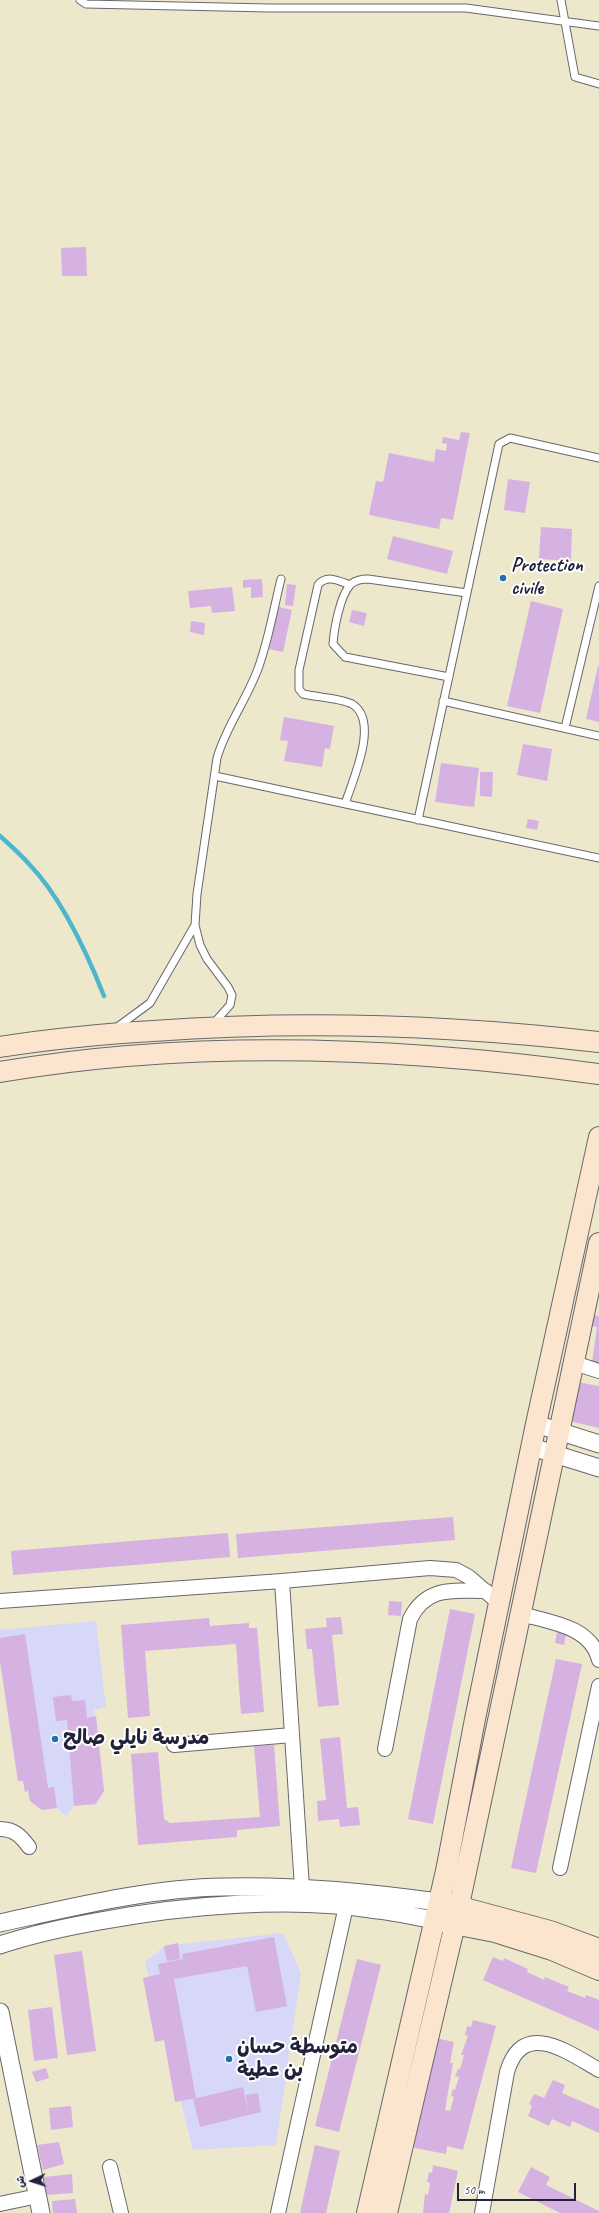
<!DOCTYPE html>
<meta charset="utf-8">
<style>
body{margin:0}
#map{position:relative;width:599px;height:2213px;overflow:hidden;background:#ede7cb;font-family:Caveat,"Playpen Sans Arabic",sans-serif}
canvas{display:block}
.north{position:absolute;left:12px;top:2161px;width:40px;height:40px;-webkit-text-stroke:3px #fff;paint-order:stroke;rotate:266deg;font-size:11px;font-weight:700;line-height:16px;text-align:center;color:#22223b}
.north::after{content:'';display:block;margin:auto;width:14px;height:18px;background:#22223b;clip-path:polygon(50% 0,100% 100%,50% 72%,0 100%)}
.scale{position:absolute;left:457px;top:2183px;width:119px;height:18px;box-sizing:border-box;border:2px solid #22223b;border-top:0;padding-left:5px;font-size:12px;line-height:14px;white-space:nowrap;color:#22223b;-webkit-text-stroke:3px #fff;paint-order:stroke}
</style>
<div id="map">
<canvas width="599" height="2213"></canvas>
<div class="north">ش</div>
<div class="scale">50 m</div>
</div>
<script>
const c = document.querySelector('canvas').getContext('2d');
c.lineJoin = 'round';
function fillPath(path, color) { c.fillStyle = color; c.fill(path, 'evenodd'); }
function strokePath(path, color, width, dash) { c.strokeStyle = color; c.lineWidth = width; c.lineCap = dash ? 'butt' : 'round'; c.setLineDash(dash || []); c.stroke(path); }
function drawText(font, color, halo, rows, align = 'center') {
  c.font = font + ' Caveat,"Playpen Sans Arabic",sans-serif'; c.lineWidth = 4; c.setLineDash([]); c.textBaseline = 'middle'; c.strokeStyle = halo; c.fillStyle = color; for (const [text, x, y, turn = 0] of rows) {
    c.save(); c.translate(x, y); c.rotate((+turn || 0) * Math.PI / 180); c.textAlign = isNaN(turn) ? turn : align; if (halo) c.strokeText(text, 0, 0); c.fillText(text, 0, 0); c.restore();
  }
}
const built = new Path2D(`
 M96,1621l10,86 -12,3 10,81 -7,13 -23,2 -8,10 -9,-8 -15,2 -12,-9 -2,-10 -3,1 -2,-11h-5l-18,-120v-31z
 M283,1933l18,40 -25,172 -83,5 -48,-188 20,-16z`);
const stream = new Path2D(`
 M0,836c10,9 20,18 29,28 33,34 58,89 75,132`);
const building = new Path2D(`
 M86,247l1,29h-25l-1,-28z
 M461,432l9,1 -17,87 -12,-2 -2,11 -70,-14 7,-34 7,1 6,-29 45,9 2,-13 10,2 1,-7 -5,-1 1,-6 16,3z
 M508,479l22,3 -5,31 -21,-3z
 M541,527l31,2 -1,32 -32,-2z
 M393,536l60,15 -6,23 -60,-15z
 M262,579l1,18 -12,1v-11l-8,1v-8z
 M287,584l9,1 -3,21 -8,-1z
 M232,587l3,24 -23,2 -1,-7 -21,2 -2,-17z
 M531,601l32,8 -23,104 -33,-7z
 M279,607l13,3 -9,42 -14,-3z
 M352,610l15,3 -3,13 -15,-4z
 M191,621l14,2 -1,12 -14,-3z
 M598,666h1v56l-13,-3z
 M284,717l50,9 -4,23 -5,-1 -3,19 -38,-6 4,-20 -8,-1z
 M523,744l29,5 -5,32 -30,-6z
 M441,763l38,5 -5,39 -39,-5z
 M480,772h13l-1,25 -12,-1z
 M528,819l11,2 -2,9 -11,-2z
 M588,1314l11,2v47l-7,-1 5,-35 -11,-2z
 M577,1382l22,4v42l-30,-7z
 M453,1517l2,23 -217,18 -2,-24z
 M228,1533l2,24 -217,18 -2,-24z
 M389,1601l13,1 -1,14 -13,-1z
 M450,1609l25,5 -42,210 -25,-5z
 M341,1617l2,17 -11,1 7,70 -21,2 -6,-58h-5l-2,-20 22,-2 -1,-9z
 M209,1618l1,8 39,-3v5h8l7,84 -23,2 -5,-70 -91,7 5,65 -22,2 -7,-93z
 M557,1632l9,2 -2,11 -9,-2z
 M25,1634l23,154 6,-1 3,21 -15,2 -12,-9 -2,-11 -3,2 -2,-11h-5l-18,-120v-23z
 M556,1659l26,5 -46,209 -25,-5z
 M71,1695l1,6 13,-1 2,18 9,-2 8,75 -9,13 -21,2 -7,-86 -11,1 -3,-24z
 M340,1737l7,71 11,-1 2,18 -20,2 -1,-8 -21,2 -1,-20 9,-1 -6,-61z
 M274,1745l6,81 -43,4v7l-99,8 -7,-91 27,-2 6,67 6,4 90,-6 -6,-71z
 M274,1937l13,69 -31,6 -9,-46 -73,13 22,119 -21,4 -11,-62 -9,2 -12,-64 17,-4 -2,-10 25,-5 -1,-5z
 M178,1943l2,16 -13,2 -3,-15z
 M82,1951l14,100 -29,4 -13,-100z
 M493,1957l10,4 1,-3 24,11 -1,3 17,8 1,-3 24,10 -2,4 18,7 1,-3 13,5v31l-116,-51z
 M357,1959l24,6 -42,167 -24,-6z
 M52,2007l6,51 -24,3 -6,-51z
 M473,2020l23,6 -33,124 -16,-4 -1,8 -36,-7 26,-109 18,4 -4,21h3l-8,47 5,1 4,-14 -3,-1 2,-7 2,1 4,-13 -4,-1 3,-7h2l4,-14h-3l7,-19 -3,-1 2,-9 4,1z
 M46,2068l3,10 -13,4 -4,-10z
 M553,2080l12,5 -3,8 37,16v24l-27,-12 -2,6 -18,-8 -3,7 -21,-10 4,-10 -3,-2 5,-10 10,4z
 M243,2087l5,24 -2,-16 12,-2 3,19 -61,15 -7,-28z
 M71,2106l2,21 -22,3 -2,-22z
 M59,2142l5,22 -21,6 -6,-25z
 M315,2145l25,6 -14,62h-26z
 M433,2165l25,6 -9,42h-26l2,-19 3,1 2,-12 -3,-1 2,-10 3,1z
 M531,2167l19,10 -4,8 53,26v2h-39l-42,-21z
 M72,2174l1,19 -28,2 -1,-18z
 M75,2199l2,14h-24l-1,-12z`);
const service = new Path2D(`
 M80,0l6,4 183,4h197l133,18
 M561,0l14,77 24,7
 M449,677l-104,-20 -12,-13c1,-15 7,-49 18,-60 5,-4 11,-5 17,-5l99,14
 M443,701l156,35
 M565,728l34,-142
 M215,776l384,82
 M345,804c8,-25 35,-83 7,-100 -11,-6 -36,-7 -49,-10l-4,-5v-19l19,-85c9,-11 21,-4 32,0
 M418,820l81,-376 11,-6 89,20
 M213,1024l17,-19 2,-10 -4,-8 -21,-28 -7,-14 -5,-20 2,-31 20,-136c9,-32 31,-60 42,-92 10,-28 15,-59 22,-87
 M116,1028l34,-25 45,-78`);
const minor = new Path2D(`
 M574,1363l25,8
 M282,1581l20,307
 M0,1601l282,-20 148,-13 26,2 13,7 31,27
 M521,1614c28,8 70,12 78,46
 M174,1745l118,-10
 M385,1749l25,-130c17,-34 44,-28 76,-28
 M0,1829c14,0 21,7 29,18
 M560,1868l39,-182
 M110,2167l11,46
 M0,2204l38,-8
 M278,2213l68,-307
 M482,2213l25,-141c16,-54 62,-19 92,-2`);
const tertiary = new Path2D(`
 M536,1424l63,20
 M532,1447l67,21
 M0,1923c73,-16 149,-35 224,-36 72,-2 143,5 214,15
 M0,1945c33,-11 66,-18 100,-24 86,-16 191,-25 278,-11 19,2 38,7 57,10
 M0,2012l41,201`);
const secondary = new Path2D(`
 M0,1047c50,-8 102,-13 153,-16 149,-11 297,-6 446,11
 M0,1072c197,-34 402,-25 599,2
 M446,1903l104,28 49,18
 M443,1922l52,10 57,18 47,20
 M367,2213l79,-342 29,-152 61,-295 63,-287
 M387,2213l68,-289 144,-681`);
const markers = [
 [503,578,4,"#1f6fb2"],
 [55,1739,4,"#1f6fb2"],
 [229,2059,4,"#1f6fb2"]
];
const poiNames = [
 ["Protection",511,566],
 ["civile",511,589],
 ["مدرسة نايلي صالح",63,1739],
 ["متوسطة حسان",237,2048],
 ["بن عطية",237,2071]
];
fillPath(built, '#d7d7f8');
strokePath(stream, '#4cb6ca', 4.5);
fillPath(building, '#d5b2e1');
strokePath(service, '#69676d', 9);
strokePath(minor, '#69676d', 16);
strokePath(tertiary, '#69676d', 19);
strokePath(secondary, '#69676d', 22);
strokePath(service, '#fff', 7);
strokePath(minor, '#fff', 14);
strokePath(tertiary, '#fff', 17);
strokePath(secondary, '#fbe5cf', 20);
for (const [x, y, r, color] of markers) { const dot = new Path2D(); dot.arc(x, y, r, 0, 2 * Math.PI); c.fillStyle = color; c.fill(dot); strokePath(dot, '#fff', 1.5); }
drawText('bold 20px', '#22223b', '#fff', poiNames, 'left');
</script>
